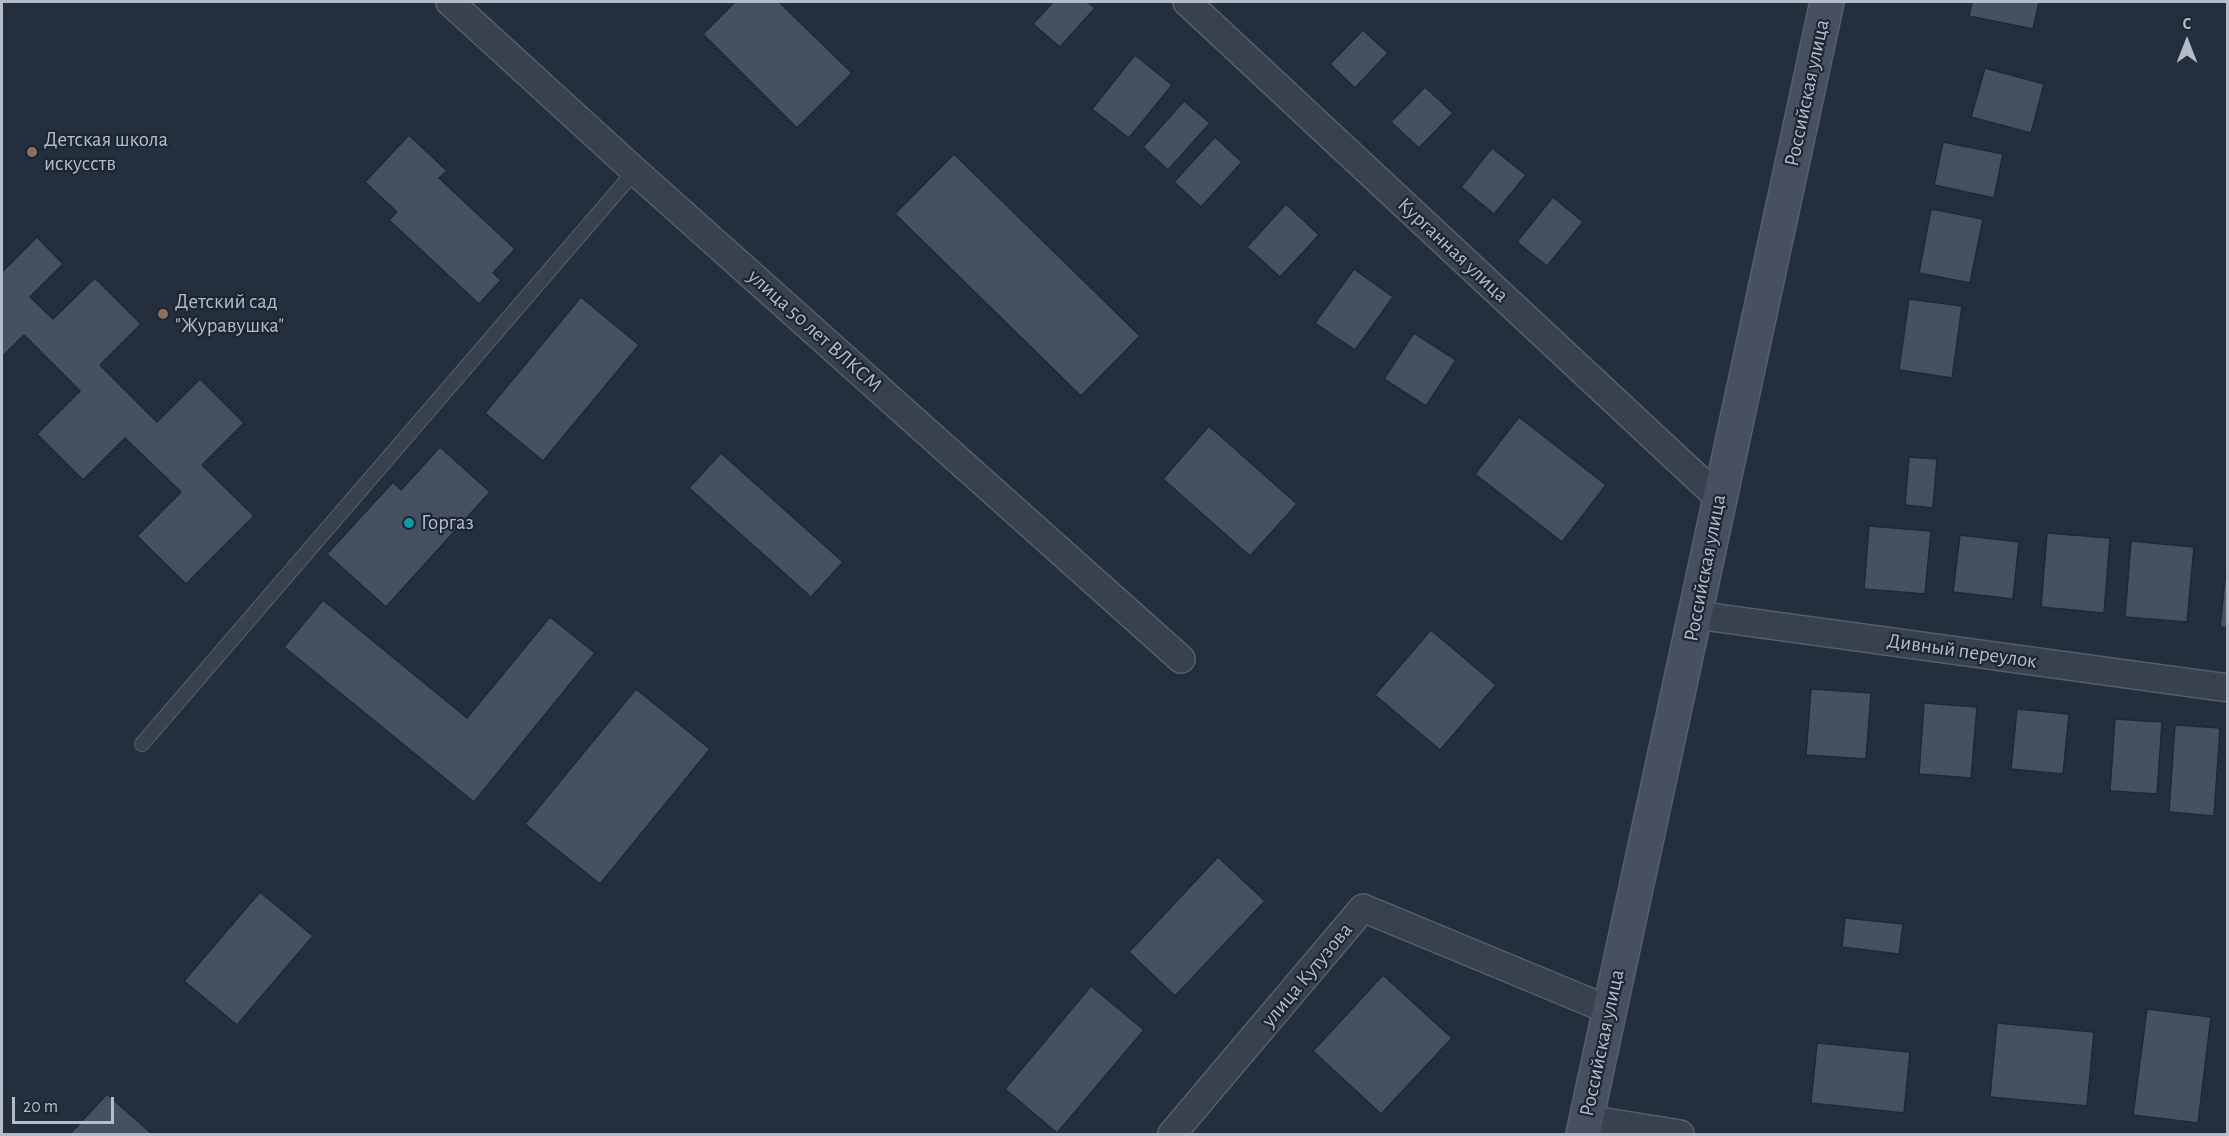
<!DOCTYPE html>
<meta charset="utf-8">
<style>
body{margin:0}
#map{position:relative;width:2229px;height:1136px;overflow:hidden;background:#242f3e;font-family:"Alegreya Sans",sans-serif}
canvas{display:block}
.frame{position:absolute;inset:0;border:3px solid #b4bcc9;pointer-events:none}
.north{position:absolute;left:2157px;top:12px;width:60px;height:60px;-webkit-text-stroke:4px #1d2633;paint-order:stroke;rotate:0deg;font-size:16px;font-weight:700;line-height:24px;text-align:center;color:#b4bcc9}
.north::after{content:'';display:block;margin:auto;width:21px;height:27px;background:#b4bcc9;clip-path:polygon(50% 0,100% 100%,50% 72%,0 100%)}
.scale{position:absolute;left:12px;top:1097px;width:102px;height:27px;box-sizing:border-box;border:3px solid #b4bcc9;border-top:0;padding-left:8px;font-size:18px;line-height:21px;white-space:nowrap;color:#b4bcc9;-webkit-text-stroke:4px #1d2633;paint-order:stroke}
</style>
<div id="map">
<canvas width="2229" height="1136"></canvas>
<div class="frame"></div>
<div class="north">С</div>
<div class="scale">20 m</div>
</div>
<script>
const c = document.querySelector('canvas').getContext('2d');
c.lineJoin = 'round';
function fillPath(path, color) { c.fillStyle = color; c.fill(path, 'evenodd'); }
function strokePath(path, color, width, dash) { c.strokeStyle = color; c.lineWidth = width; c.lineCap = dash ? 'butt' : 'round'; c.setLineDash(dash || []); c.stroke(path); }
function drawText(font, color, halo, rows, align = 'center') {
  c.font = font + ' "Alegreya Sans",sans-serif'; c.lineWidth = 4.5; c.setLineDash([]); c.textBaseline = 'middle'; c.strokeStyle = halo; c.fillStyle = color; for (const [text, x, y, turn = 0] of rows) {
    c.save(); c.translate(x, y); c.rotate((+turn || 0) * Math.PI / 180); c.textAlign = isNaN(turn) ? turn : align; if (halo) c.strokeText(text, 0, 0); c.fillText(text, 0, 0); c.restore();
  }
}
const building = new Path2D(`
 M735,2h44l73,71 -55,55 -94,-94z
 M1053,2h34l8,6 -35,39 -27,-23z
 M1972,2h67l-6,27 -64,-13z
 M1363,30l25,23 -33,35 -25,-24z
 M1135,55l37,30 -43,53 -37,-29z
 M1985,68l59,16 -13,49 -60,-16z
 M1425,87l28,26 -34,35 -28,-26z
 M1184,101l26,22 -42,47 -25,-23z
 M409,135l38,36 -8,7 76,71 -22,24 8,7 -22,24 -90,-84 8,-8 -32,-30z
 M1215,137l27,25 -41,45 -27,-25z
 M1943,142l60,12 -9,44 -60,-13z
 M1492,148l34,27 -32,39 -33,-27z
 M954,154l186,182 -59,60 -186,-182z
 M1553,197l30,25 -36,44 -30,-24z
 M1286,204l33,31 -39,42 -33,-30z
 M1931,209l52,10 -13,64 -51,-10z
 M37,237l26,27 -33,33 23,22 42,-41 46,46 -41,41 57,57 43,-43 44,44 -42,42 52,51 -68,68 -49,-48 44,-44 -56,-54 -42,42 -46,-46 43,-43 -56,-56 -22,22v-85z
 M1354,269l39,28 -38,53 -40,-27z
 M581,297l58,48 -96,116 -58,-48z
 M1909,299l53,7 -10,72 -53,-8z
 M1414,333l42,27 -30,46 -42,-27z
 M1519,417l87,68 -44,57 -87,-68z
 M1209,426l88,78 -47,52 -87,-77z
 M440,447l50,45 -104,115 -59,-53 66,-72 8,8z
 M721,453l122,109 -32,35 -122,-109z
 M1909,457l28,2 -4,49 -28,-3z
 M1869,526l62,5 -6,63 -61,-5z
 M2047,533l63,5 -6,75 -63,-6z
 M1960,535l59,7 -6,57 -60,-7z
 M2131,541l63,6 -7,75 -62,-5z
 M2227,560h1v68l-8,-1z
 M323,600l144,118 83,-101 45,36 -121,149 -190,-155z
 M1431,630l65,55 -56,65 -65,-55z
 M636,689l74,60 -110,135 -75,-60z
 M1811,689l60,4 -5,66 -60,-4z
 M1924,703l53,4 -6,71 -52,-4z
 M2017,709l52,5 -6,60 -52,-5z
 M2115,719l47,3 -5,72 -47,-3z
 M2175,725l45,3 -6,88 -45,-4z
 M1218,857l47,44 -90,95 -46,-44z
 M260,892l53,44 -76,89 -53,-44z
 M1845,918l58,6 -4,30 -57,-7z
 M1383,975l69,63 -71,76 -68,-63z
 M1091,986l53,44 -87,103 -52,-44z
 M2147,1009l64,8 -13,106 -65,-8z
 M1997,1023l97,9 -7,74 -97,-9z
 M1817,1043l93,9 -6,61 -93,-10z
 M107,1094l45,40h-82z`);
const lane = new Path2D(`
 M142,744l493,-573`);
const street = new Path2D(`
 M450,2l185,169 546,488
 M1187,2l532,496
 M1696,615l532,73
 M1587,1119l93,15
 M1172,1134l191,-226 246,102`);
const secondary = new Path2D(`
 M1583,1134l244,-1132`);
const markers = [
 [32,152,6,"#8d6e63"],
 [163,314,6,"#8d6e63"],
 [409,523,6,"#0f9aa8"]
];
const streetNames = [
 ["Российская улица",1807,93,-78],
 ["Курганная улица",1453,250,43],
 ["улица 50 лет ВЛКСМ",815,331,42],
 ["Российская улица",1705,568,-79],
 ["Дивный переулок",1962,651,8],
 ["улица Кутузова",1307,975,-50],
 ["Российская улица",1602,1043,-78]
];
const poiNames = [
 ["Детская школа",44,140],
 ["искусств",44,164],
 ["Детский сад",175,302],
 ["\"Журавушка\"",175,326],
 ["Горгаз",421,523]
];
fillPath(building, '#455162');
strokePath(building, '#1f2835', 1.5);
strokePath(lane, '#565f6c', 16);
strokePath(street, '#565f6c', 30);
strokePath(secondary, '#565f6c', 36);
strokePath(lane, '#38414e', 14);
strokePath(street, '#38414e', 27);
strokePath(secondary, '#465061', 33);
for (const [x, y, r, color] of markers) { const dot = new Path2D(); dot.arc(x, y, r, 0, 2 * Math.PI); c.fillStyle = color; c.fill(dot); strokePath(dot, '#1d2633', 2); }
drawText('21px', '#b4bcc9', '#1d2633', streetNames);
drawText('21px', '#b4bcc9', '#1d2633', poiNames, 'left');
</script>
